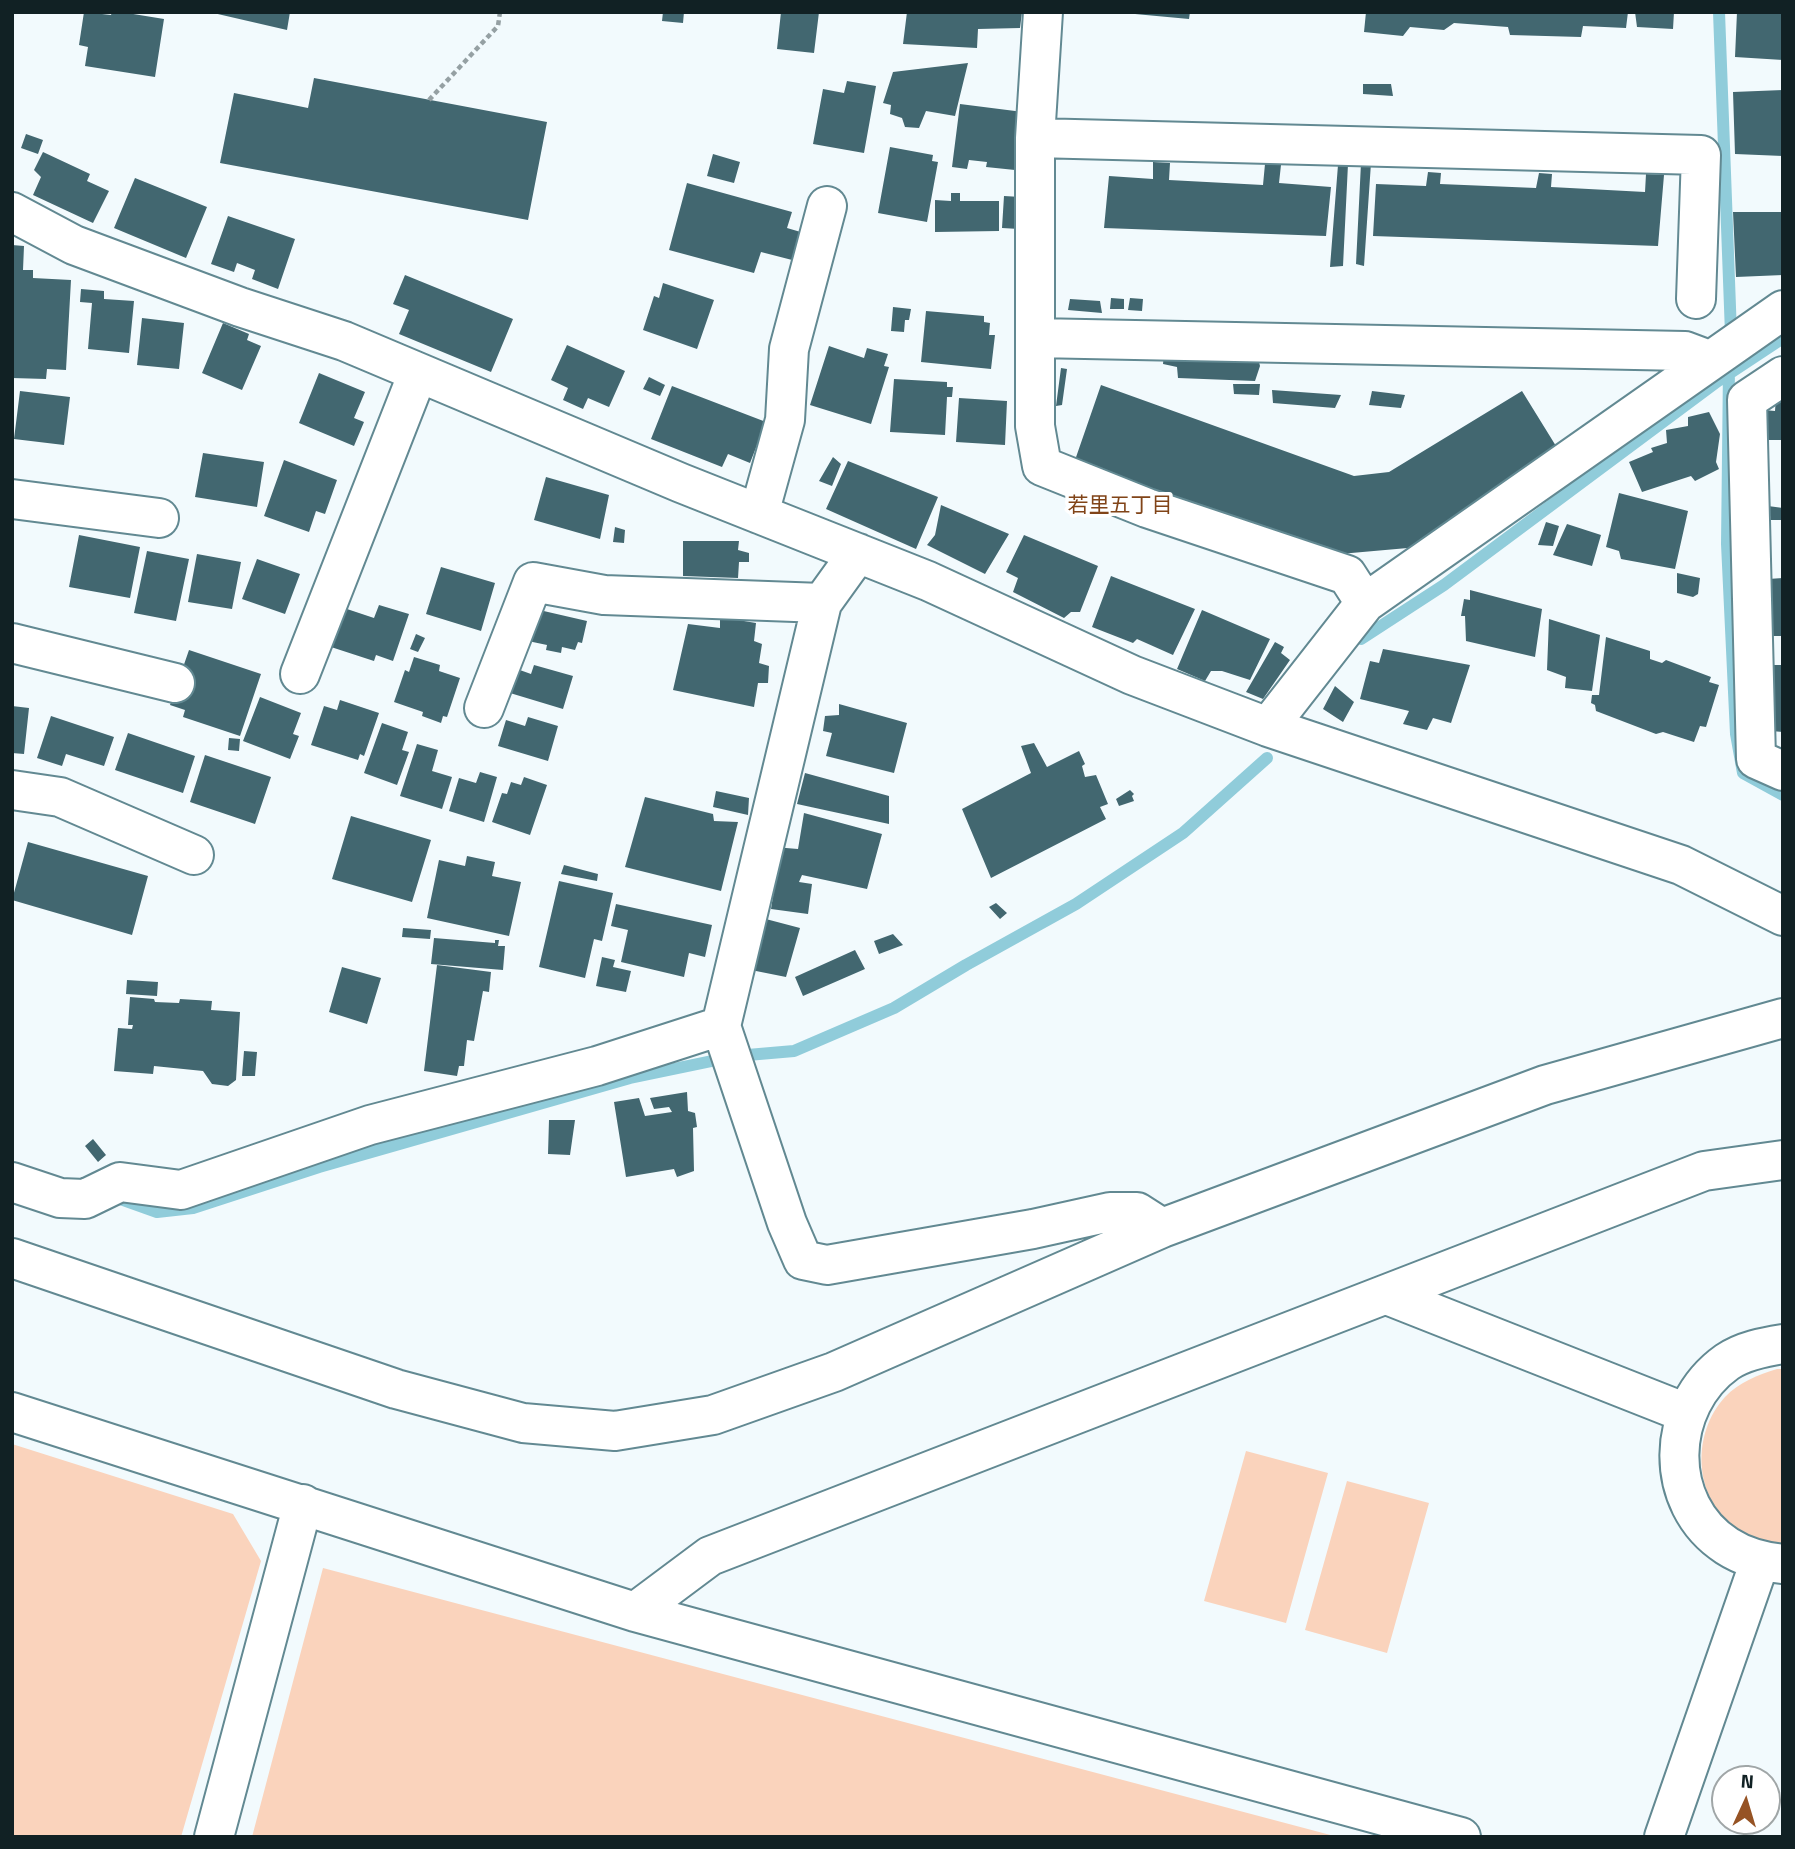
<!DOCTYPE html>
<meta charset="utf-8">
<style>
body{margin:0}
#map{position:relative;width:1795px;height:1849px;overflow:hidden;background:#f2fafd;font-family:"Titillium Web",sans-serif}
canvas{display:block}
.frame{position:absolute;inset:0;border:14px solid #112124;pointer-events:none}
.north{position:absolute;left:1711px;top:1765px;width:70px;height:70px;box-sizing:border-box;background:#fff;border:2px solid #a0a6a7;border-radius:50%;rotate:4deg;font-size:19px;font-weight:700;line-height:28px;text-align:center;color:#112124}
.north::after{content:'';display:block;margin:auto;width:24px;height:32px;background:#965324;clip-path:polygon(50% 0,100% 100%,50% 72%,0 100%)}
</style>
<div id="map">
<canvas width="1795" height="1849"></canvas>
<div class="frame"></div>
<div class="north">N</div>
</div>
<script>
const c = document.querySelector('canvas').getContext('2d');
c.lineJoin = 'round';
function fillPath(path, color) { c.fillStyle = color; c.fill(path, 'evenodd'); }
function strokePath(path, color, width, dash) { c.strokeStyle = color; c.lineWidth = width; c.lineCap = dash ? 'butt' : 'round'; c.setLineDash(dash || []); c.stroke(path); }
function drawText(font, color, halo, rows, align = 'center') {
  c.font = font + ' "Titillium Web","Noto Sans JP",sans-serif'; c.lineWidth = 7; c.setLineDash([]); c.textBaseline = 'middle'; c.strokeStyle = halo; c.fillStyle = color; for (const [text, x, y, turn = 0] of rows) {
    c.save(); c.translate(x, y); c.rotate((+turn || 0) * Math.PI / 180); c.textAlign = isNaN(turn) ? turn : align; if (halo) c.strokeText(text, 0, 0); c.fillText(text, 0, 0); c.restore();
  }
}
const green = new Path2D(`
 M1777,1369h6v177c-18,-4 -35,-8 -50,-20 -40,-31 -41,-93 -8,-129 14,-15 33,-22 52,-28z
 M12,1444l221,70 28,47 -80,276h-169z
 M1246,1451l82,22 -42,150 -82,-22z
 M1347,1481l82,22 -42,150 -82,-23z
 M323,1568l1015,269h-1086z`);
const stream = new Path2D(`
 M1719,12l12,322
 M1729,368l-2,176 9,190 7,39 40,22
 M1361,639l83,-54 274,-204 65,-43
 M115,1197l42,15 36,-4 126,-41 311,-89 106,-22 58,-5 100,-43 72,-43 110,-61 107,-71 84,-75`);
const building = new Path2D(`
 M84,12l27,3 1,-3h9l43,7 -9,58 -70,-11 3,-19 -9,-2z
 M209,12h81l-3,18z
 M663,12h21l-1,11 -21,-2z
 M781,12h38l-5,41 -37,-4z
 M907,12h115l-2,16 -42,1 -1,19 -74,-4z
 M1136,12h54l-1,7 -54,-5z
 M1366,12h262l-2,16 -43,-2 -2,11 -71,-2 -2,-8 -54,-4 -10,7 -34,-3 -7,9 -39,-4z
 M1635,12h39l-1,17 -36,-2z
 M1737,12h46v48l-48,-3z
 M968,63l-13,53 -29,-5 -7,17 -14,-1 -3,-9 -12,-4 1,-9 -8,-2 10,-31z
 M314,78l233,44 -19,98 -308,-57 14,-70 74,15z
 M847,81l29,5 -12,67 -51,-9 10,-55 21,4z
 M1363,84h28l2,12 -30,-2z
 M1783,90v66l-48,-2 -2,-62z
 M960,104l63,8 -8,58 -29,-3 1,-5 -18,-2 -2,9 -15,-2z
 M26,134l17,6 -5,14 -17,-6z
 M890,147l43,8 -1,6 6,1 -11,60 -49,-9z
 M43,152l47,22 -3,7 22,10 -16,32 -60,-28 8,-18 -7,-7z
 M713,154l27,8 -6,21 -27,-7z
 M1153,162l17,1 -1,17 94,5 2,-21 16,1 -2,18 52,4 -5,49 -222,-8 5,-52 44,3z
 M1361,163h10l-7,103 -8,-2z
 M1348,164l-5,102 -13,1 8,-102z
 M1428,172l13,1 -1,11 96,4 3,-15 13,1 -1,13 94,5 1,-18 18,1 -6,71 -285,-10 3,-52 50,2z
 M135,178l72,29 -21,51 -72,-30z
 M687,183l105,29 -5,16 17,5 -8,28 -35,-9 -7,21 -85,-23z
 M951,193h9v8h39v30l-64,1v-32l16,1z
 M1004,196l17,1 -2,32 -17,-1z
 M1733,212h50v63l-47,2z
 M228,216l67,23 -17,50 -26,-10 3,-9 -18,-7 -3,9 -23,-8z
 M12,245l12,1 -1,24h10v8l38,2 -5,90 -19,-1 -1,10 -34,-1z
 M405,275l108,44 -22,53 -92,-38 10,-24 -16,-6z
 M663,283l51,17 -17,49 -54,-19 11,-34 5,2z
 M81,289l23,2v8l30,2 -5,52 -41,-4 4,-46 -12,-1z
 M1111,298l13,1v10h-14z
 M1130,298l13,1 -1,12 -14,-1z
 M1070,299l30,2 2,12 -34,-3z
 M893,307l18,2 -2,11h-4l-1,12 -13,-1z
 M926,311l58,5v6l6,1 -1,12h6l-4,34 -70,-7z
 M142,318l42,5 -5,46 -42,-4z
 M223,323l26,11 -2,6 14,6 -19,44 -40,-17z
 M567,345l58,26 -16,36 -21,-9 -5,11 -20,-9 5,-12 -17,-8z
 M829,346l35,12 3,-10 21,6 -4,12 5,1 -18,57 -61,-19z
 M1164,353l94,5 2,8 -5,15 -77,-3 -1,-11 -14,-3z
 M1061,368l6,1 -5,36 -6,1z
 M319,373l46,19 -11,26 10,4 -10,24 -55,-23z
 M649,377l16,8 -5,11 -17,-7z
 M894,379l53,3v5h6l-1,10h-5l-2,38 -55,-3z
 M1233,384h27l-1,11 -25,-1z
 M1101,385l253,91 35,-4 133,-81 42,68 -145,88 -79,7 -266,-91z
 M672,386l94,36 -16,41 -22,-9 -6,13 -71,-28z
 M1272,390l69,5 -6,13 -62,-5z
 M20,391l50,6 -6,48 -50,-6z
 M1372,391l33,4 -4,13 -32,-3z
 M1776,397l7,1v42h-20l1,-30 11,1z
 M959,398l48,3 -2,44 -49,-3z
 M1709,412l11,22 -4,28 3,7 -24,12 -4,-5 -49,16 -13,-30 24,-10 -2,-4 16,-5 -1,-13 22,-4v-9z
 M203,453l61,9 -7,45 -62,-10z
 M833,457l8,7 -9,22 -13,-5z
 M284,460l53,20 -12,34 -9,-3 -7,21 -45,-16z
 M848,461l90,36 -22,52 -90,-40z
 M546,477l63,18 -9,44 -66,-19z
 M1619,493l69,18 -13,58 -54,-10 -2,-8 -13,-4z
 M941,505l68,29 -24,40 -58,-29 8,-10z
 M1768,506l15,2v12h-12z
 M1546,522l13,4 -6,20 -15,-1z
 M1567,524l34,11 -9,31 -39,-11z
 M615,527l10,3 -1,13 -11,-1z
 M79,535l61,12 -10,51 -61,-11z
 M1024,535l74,31 -18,46h-9l-7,6 -51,-26 5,-14 -12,-6z
 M683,541h56l-1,9 11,3v9h-10l-1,16 -55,-2z
 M147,551l42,8 -13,62 -42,-8z
 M197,554l44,8 -9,47 -44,-7z
 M257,559l43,15 -15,40 -43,-15z
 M441,567l54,16 -14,48 -55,-17z
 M1677,573l23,5 -2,16 -5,3 -16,-4z
 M1111,576l84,33 -22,46 -36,-16 -4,4 -41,-16z
 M1783,578v58h-16l1,-57z
 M1470,590l72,19 -7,48 -69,-16 -1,-25h-4l3,-17 6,1z
 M379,605l30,9 -16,47 -17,-6 -2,6 -43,-14 13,-39 30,10z
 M535,609l52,12 -5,22 -4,-1 -3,8 -13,-3 -1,6 -15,-3 1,-5 -19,-4z
 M1202,610l68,29 -20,41 -28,-9h-11l-6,10 -28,-12z
 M720,617l36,6 -2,18 8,3 -3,19 10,3 -1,17h-10l-4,24 -81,-17 15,-66 32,4z
 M1549,619l51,16 -8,56 -27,-3 1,-11 -19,-7z
 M416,634l9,4 -7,14 -8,-3z
 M1606,637l44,14v8l12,4 4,-3 45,17 -2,5 10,3 -13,42 -6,-1 -6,16 -31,-10 -7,2 -60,-23 -1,-6 -4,-2 1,-8h7z
 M1275,642l9,5 -3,6 9,7 -27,39 -17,-7z
 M1383,649l87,16 -19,58 -18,-5 -6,12 -24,-6 6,-13 -49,-12 10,-38 9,2z
 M189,650l72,24 -21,62 -57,-19 2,-7 -15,-5z
 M414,657l26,8 -1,6 21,7 -13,39 -4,-1 -2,7 -19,-7 1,-4 -29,-10 11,-32 4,2z
 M534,665l39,11 -10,33 -53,-16 7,-24 14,5z
 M1772,665h11v67l-12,-1z
 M1335,686l19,16 -11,20 -20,-13z
 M260,697l41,16 -8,21 6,2 -9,23 -47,-18z
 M340,700l39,13 -15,43 -4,-2 -2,6 -47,-15 13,-39 13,4z
 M839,704l68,19 -13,50 -68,-17 6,-23 -9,-2 2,-15 14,-1z
 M12,706l17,2 -5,46 -12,-1z
 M51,716l63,21 -10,29 -38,-12 -4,12 -25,-8z
 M528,717l30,9 -10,35 -50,-15 8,-26 19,6z
 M382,723l26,9 -6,18 7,2 -12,33 -33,-12z
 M128,733l67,23 -12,37 -68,-23z
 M229,738l11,1 -1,12 -11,-1z
 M1034,743l13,24 32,-16 6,13 -3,2 3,11 11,-2 12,29 -8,3 6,12 -115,59 -29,-69 69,-36 -10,-27z
 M417,744l21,6 -6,21 20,6 -10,32 -42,-13z
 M205,755l66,22 -16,47 -65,-22z
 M480,772l17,5 -13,45 -35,-11 10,-33 17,5z
 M805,773l84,23v28l-92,-20z
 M524,777l23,8 -17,50 -38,-13 10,-29 5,1 4,-12 10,3z
 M1130,790l4,4 -2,2 2,5 -15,5 -3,-7z
 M716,791l33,7 -1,17 -35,-8z
 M645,797l68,17 1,7 24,1 -17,69 -96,-24z
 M804,813l78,21 -15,55 -65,-14 -3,7 13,2 -4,30 -37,-5 3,-19 -6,-2 6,-41 24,2z
 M351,816l80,24 -19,62 -80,-23z
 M28,842l120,34 -16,59 -120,-35z
 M467,856l28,6 -3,14 29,6 -12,54 -82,-18 12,-58 26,6z
 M564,865l34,9 -1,7 -36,-7z
 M559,881l54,12 -11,48 -8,-2 -9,39 -46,-11z
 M996,903l11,10 -7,6 -11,-12z
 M616,904l96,21 -7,32 -16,-4 -5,24 -63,-15 7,-32 -17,-4z
 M762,918l38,10 -14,49 -40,-8z
 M403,928l28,2 -1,9 -28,-2z
 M893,934l10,11 -24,9 -5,-13z
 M434,938l61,5v-3h4l-1,6h7l-2,24 -72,-6z
 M855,950l10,19 -62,27 -8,-19z
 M602,957l13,3 -2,7 18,4 -5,21 -30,-6z
 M437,965l54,7 -2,20 -6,-1 -9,50 -7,-1 -3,26h-5l-2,10 -33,-5z
 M342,967l39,11 -14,46 -38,-12z
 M127,980l31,2 -1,14 -31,-2z
 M130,997l24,2 1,3 24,1 1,-4 32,2 -1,9 29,2 -4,68 -8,6 -16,-2 -9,-13 -49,-5 -1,8 -39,-3 4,-43 14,1 1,-4h-5z
 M244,1051l13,1 -2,24h-13z
 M687,1092l1,19 7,2 2,14 -4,1 1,43 -17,6 -3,-8 -48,8 -12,-75 25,-4 6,18 27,-4 -3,-5 -15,2 -4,-11z
 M549,1120h26l-5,35 -22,-1z
 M93,1139l13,16 -8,7 -13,-16z`);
const path = new Path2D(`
 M429,100l69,-74 2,-14`);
const minor = new Path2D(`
 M1043,12l-8,126v288l7,40 105,42 200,67 18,28 -97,124
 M1035,138l666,17 -5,144
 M12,212l62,33 166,62 104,34 337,142 247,98 204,94 136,52 413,138 102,51
 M1035,338l650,13 24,9
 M1783,376l-36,24 9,359 27,12
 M12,499l147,19
 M759,514l26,-94 4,-71 38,-143
 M858,553l-36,50 -101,423 66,197 16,37 24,5 206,-36 77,-17h27l25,16
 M1365,603l418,-293
 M12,643l163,40
 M300,674l118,-301
 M484,708l49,-126 71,13 218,8
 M12,790l48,7 134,58
 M12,1182l48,16 25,1 35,-17 61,8 189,-65 227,-59 124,-40
 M12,1258l384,131 127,34 92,8 98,-16 121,-43 328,-144 383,-143 238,-67
 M1387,1295l299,118
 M1783,1344c-19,3 -40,7 -56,18 -62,44 -65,142 0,184 17,11 36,16 56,18
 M12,1412l623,200 826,225
 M635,1612l75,-56 994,-385 79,-11
 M214,1837l89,-333
 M1664,1837l96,-276`);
const neighbourhoodNames = [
 ["若里五丁目",1120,507]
];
fillPath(green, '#fad3bc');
strokePath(stream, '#90ccda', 12);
fillPath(building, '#426770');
strokePath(minor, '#628992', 42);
strokePath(path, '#95a0a3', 4.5, [5, 3.5]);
strokePath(minor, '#fff', 38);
drawText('21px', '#814418', '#fff', neighbourhoodNames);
</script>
